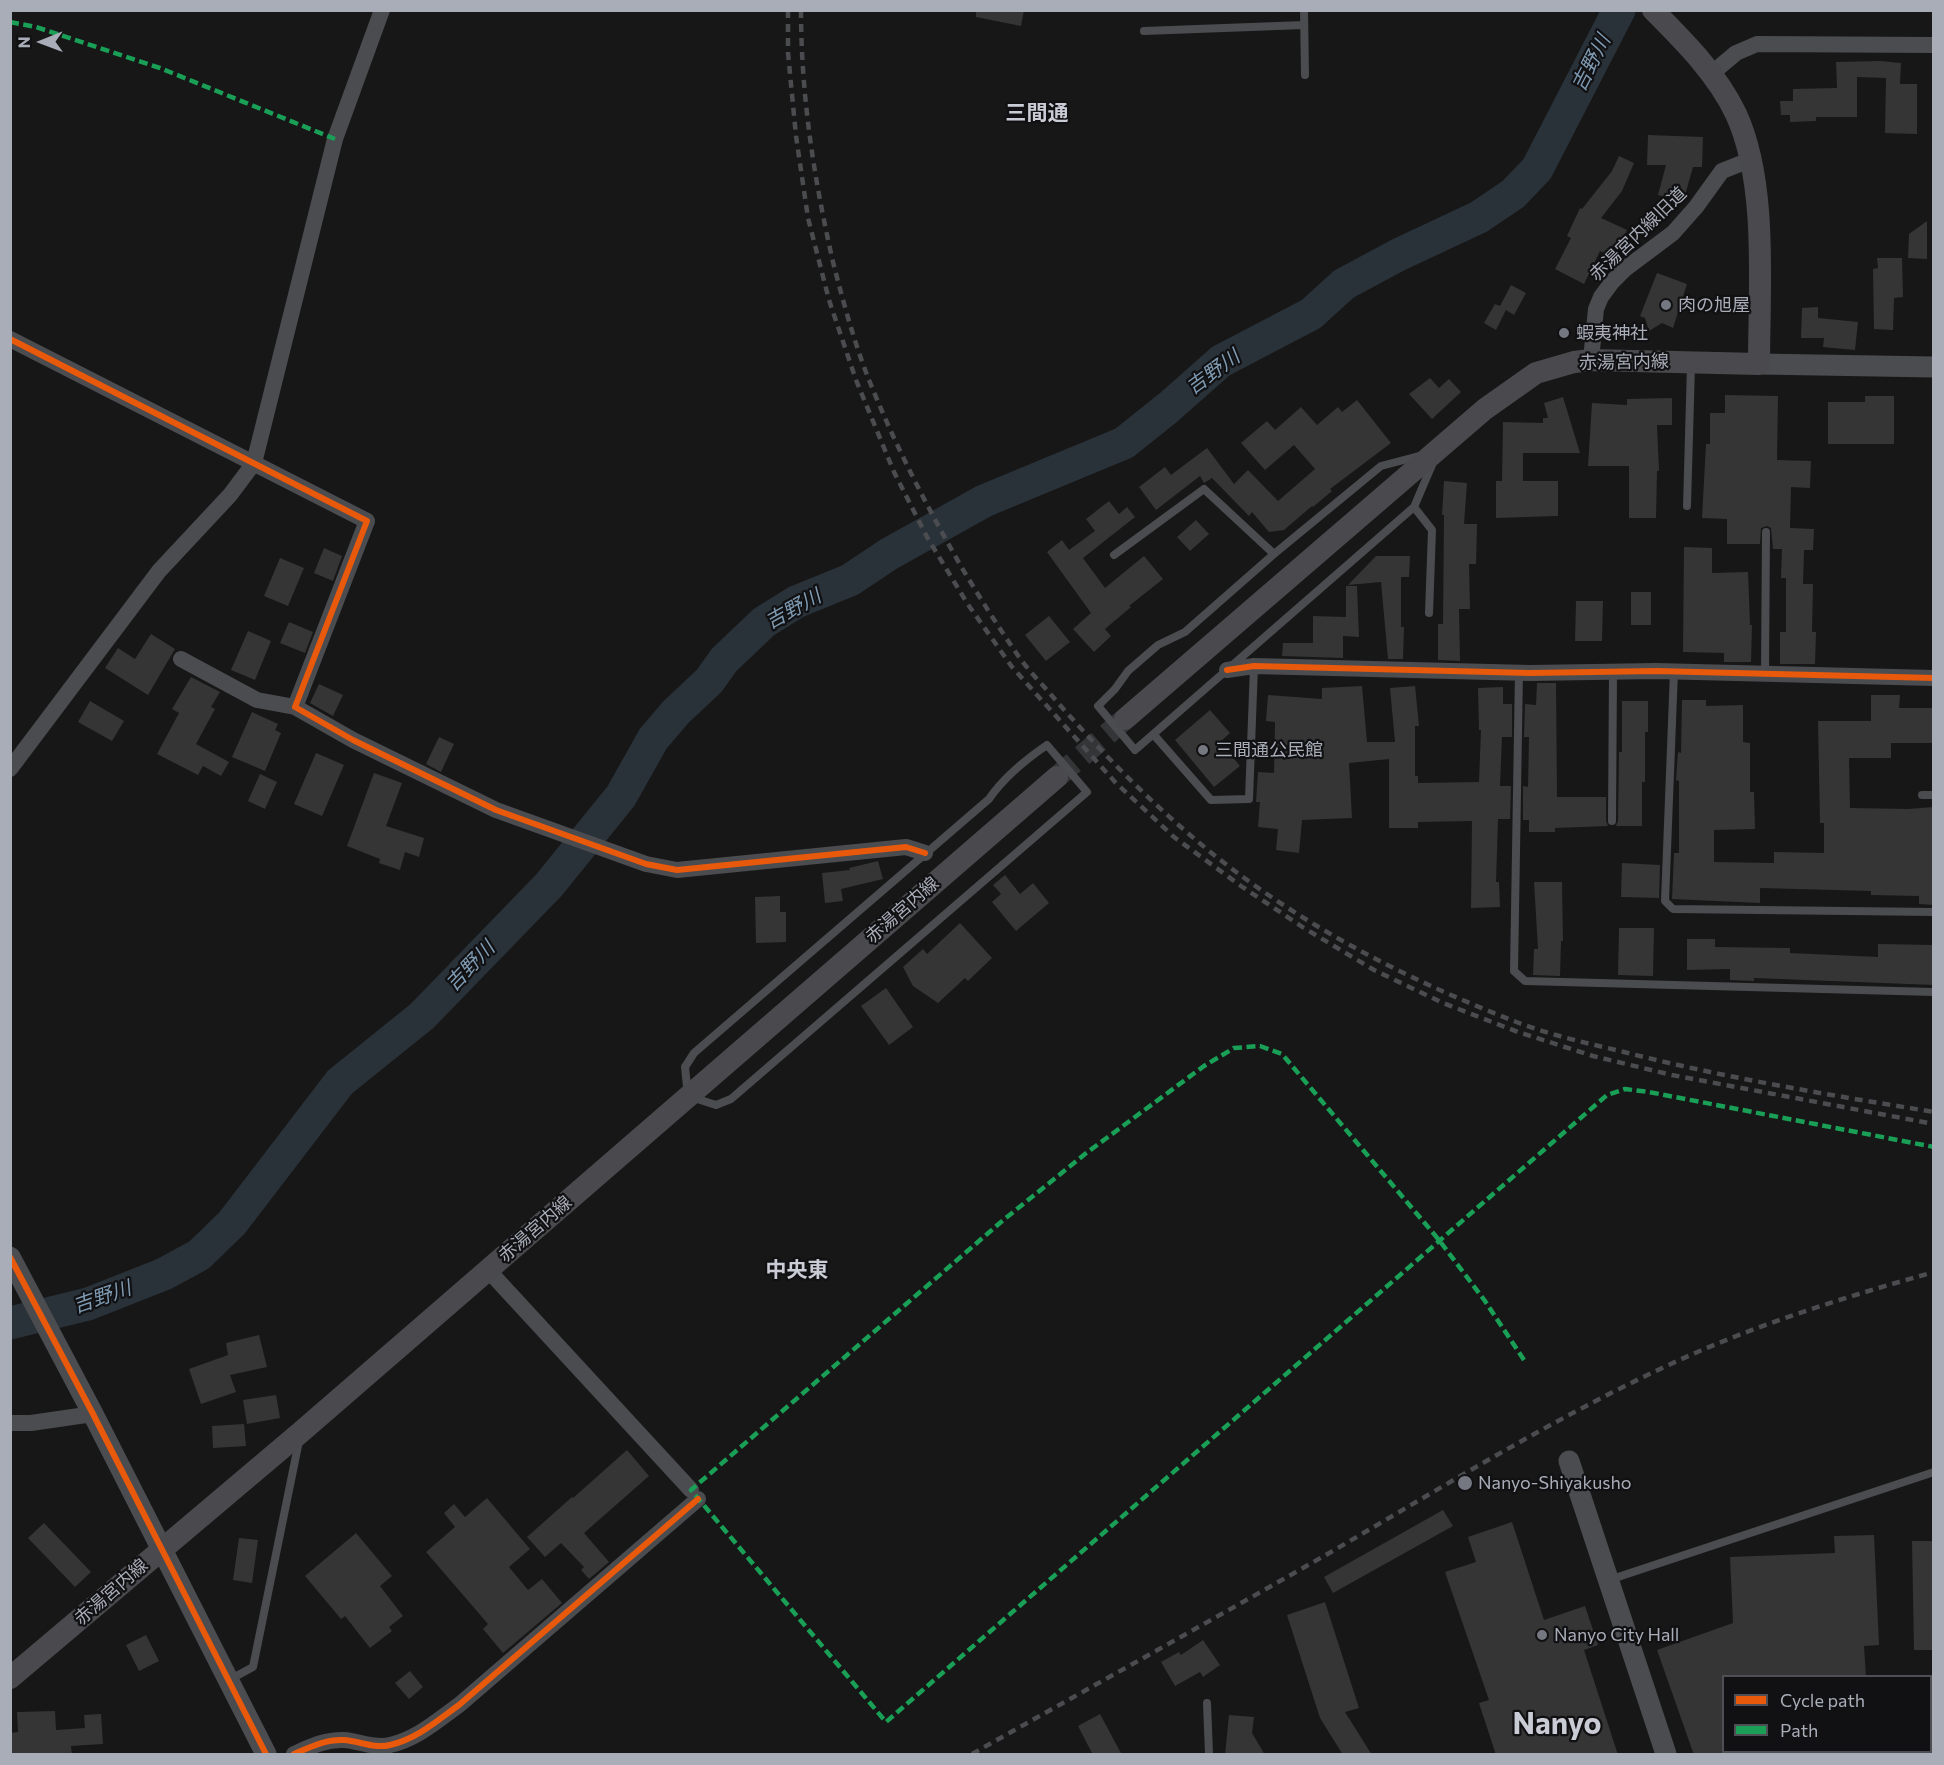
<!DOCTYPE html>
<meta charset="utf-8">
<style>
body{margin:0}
#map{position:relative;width:1944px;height:1765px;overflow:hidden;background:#171717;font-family:Commissioner,sans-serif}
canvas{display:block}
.frame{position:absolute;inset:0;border:12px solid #a8adb8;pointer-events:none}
.legend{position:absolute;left:1722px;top:1675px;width:210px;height:78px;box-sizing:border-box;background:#111113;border:2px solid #4d4f55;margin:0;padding:8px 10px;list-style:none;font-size:18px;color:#a8adb8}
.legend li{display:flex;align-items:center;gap:12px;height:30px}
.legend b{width:30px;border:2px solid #4d4f55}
.north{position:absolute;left:12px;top:12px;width:60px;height:60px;-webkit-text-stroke:4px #111113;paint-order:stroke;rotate:269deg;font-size:16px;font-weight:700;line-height:24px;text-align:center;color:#a8adb8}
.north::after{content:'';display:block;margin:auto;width:21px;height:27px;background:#a8adb8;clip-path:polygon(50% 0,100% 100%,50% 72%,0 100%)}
</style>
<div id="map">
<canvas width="1944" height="1765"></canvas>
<div class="frame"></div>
<ul class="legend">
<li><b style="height:8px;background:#e8590c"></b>Cycle path</li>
<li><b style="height:8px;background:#1a9f57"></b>Path</li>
</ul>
<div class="north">N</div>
</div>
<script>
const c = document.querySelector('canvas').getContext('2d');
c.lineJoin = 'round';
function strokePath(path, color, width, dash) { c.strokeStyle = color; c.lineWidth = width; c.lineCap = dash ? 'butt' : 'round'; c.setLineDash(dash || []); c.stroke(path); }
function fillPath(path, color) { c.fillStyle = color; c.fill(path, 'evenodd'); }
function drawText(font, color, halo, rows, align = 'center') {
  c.font = font + ' Commissioner,"Noto Sans JP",sans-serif'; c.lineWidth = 4.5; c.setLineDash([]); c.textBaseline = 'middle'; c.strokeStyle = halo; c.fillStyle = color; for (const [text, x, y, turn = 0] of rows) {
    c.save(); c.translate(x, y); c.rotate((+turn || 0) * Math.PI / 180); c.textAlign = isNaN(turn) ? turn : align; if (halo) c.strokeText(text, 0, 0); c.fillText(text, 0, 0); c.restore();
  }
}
const river = new Path2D(`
 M10,1323l78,-19 76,-30 35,-19 33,-32 108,-141 82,-66 127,-131 72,-89 32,-57 23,-27 33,-31 15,-21 40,-38 32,-20 54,-22 39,-26 95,-53 140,-58 45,-36 52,-46 90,-47 33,-30 54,-29 81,-38 34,-23 24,-25 82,-159`);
const building = new Path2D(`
 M976,10h48l-3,16 -45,-9z
 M1880,61l21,2 -1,21h17v50l-32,-1 1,-55 -29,-1v40h-41v4l-26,1v-7h-9l-1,-14h13v-12l44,-1 -1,-26z
 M1648,135l55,2 -1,30h-9l-10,35 -25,-7 8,-30h-19z
 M1619,156l15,7 -12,28 -21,27 26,12 -13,28 -14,-7 -16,33 -29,-15 16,-31 -4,-2 13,-28 2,1 30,-38z
 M1927,221v38l-19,-1 1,-24z
 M1877,258h25l1,39 -9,1 -1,32 -19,-1 -1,-60 5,-1z
 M1657,273l30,11 -14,44 -11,-5 -13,8 -4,-13 -5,-2z
 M1511,285l15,8 -12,22 -8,-5 -10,20 -12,-7 11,-19 5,2z
 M1818,307v11l40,4 -3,28 -32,-3 1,-9h-23l1,-30z
 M1430,378l9,10 10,-9 12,13 -29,27 -23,-25z
 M1725,395l53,1 -1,64 34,1 -1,27 -19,-1 -1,41 24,1 -1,21h-9l-1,34h10l-1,48h4l-1,32h-35v-32h6v-54h-5l1,-29h-9l-2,-21 -4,-2 -6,2 -1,16h-33v-25l-25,-1 4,-74h4v-31h15z
 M1865,396h29v48h-66v-42h37z
 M1563,397l17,56h-57v28h35v35l-62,2v-37h6l1,-59 40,1v-5h5l-4,-15z
 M1672,398v27h-15l2,46h-2l-1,47h-27v-52h-41l4,-63 35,2v-6z
 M1357,400l34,43 -61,46 2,2 -19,16 -1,-1 -28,24 -15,2 -17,-20 -3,4 -37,-38 -8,5 -4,-7 -44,34 -17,-23 26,-20 6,8 36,-27 27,36 14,-14 30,31 37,-32 -21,-24 -29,25 -24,-27 26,-22 8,9 26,-23 16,18 21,-18 4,5z
 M1444,481l23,2 -3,41h13l-1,40h-7l1,45h-11l1,52 -22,-1v-36h5l1,-109h-2z
 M1109,501l10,13 8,-7 8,10 -52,41 22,30 39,-32 19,23 -34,27 2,1 -26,22 6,7 -17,16 -21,-23 18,-16 -44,-61 15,-12 7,10 26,-19 -9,-12z
 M1196,520l13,14 -19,17 -13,-14z
 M1684,547l28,1v25l36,-1 2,53h2l-1,37h-27v-9l-41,-1z
 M324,548l18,8 -9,25 -19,-8z
 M1376,556h34l-1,21h-8v50h3l-1,32h-15l-7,-77 -33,3z
 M280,558l24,10 -16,38 -24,-10z
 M1346,586h11l2,51 -16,-1v22l-61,-2 1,-13h30v-27l33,1z
 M1631,592h20v33h-20z
 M1576,601h27l-1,40h-27z
 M1049,616l21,26 -24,19 -21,-26z
 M289,622l24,10 -8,21 -25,-10z
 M248,631l23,10 -16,39 -24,-10z
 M151,634l24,15 -27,46 -43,-27 13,-20 17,11z
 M191,677l29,15 -9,15 4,2 -19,35 33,18 -8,14 -18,-10 -5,9 -41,-21 22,-41 -7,-4z
 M1537,683h19l1,114h49v24l2,5 -53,2v4h-26v-12h-6v-34l5,1 1,-50h-5l1,-33 11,1z
 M319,684l24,11 -10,21 -23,-13z
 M1362,686l5,56h28l-5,-54 25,-2 4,40h-4v50h3v7l61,-1 2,-52h-2l-1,-42 25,-1v17h9v33h-10l-2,49h11l-1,33h-12l-2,63h3l1,25 -29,1 1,-87 -54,1v6h-29v-69l-40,4 3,55 -50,2 -3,33 -23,-3 2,-21 -20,-2 2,-25h-4l2,-30 16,1 1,-51 -9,-1 2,-26 54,4v-11z
 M1871,695h29l-1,13h35v35h-43v15h-42l1,50 58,1 26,-2v98l-15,-1v-8l-48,-1v-4l-111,-3v15l-88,-4 2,-46h5v-72l-3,-1 2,-28 3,1 1,-53h24v6l37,-1v37l7,1v49h4l1,37 -41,1v32l60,1v-11l50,1v-30h-4l-2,-102h53z
 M90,701l34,20 -12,20 -34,-19z
 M1622,701h26v31h-3v50h-3v44h-26l2,-5 1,-69h3z
 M1210,710l20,23 -10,9 20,24 -26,21 -39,-47z
 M252,712l26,12 -3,6 6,3 -16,38 -33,-14z
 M439,737l15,7 -13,28 -15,-8z
 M316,753l28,12 -22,51 -28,-12z
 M374,773l28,10 -16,43 38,12 -5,19 -14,-5 -5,18 -21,-7 1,-4 -33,-13z
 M260,774l17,8 -12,27 -17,-8z
 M878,861l5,18 -42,10 2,12 -18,2 -3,-30 28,-3 -1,-2z
 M1622,863l38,2 -1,33 -38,-1z
 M1005,875l15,19 13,-11 16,20 -33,28 -24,-29 9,-8 -8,-9z
 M1534,882h28l1,59h-2l-1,35 -27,-1 1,-26h4z
 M780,896v16h6v30l-30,1 -1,-46z
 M960,923l32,35 -24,23 -3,-3 -27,25 -25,-17 -10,-19 20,-18 4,5z
 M1619,928h35l-1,48 -35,-1z
 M1687,939h28v8l75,1v5l88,4v-13l56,1v40l-180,-7v3l-24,-1v-11l-43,1z
 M886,988l27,39 -24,18 -28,-39z
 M259,1335l8,32 -37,8 6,17 -35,12 -12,-35 39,-14 -2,-12z
 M276,1395l4,23 -33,6 -4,-24z
 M244,1424l2,22 -33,2 -1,-22z
 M627,1450l22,26 -65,57 25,29 -20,17 -8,-9 3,-3 -23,-24 -16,14 -18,-20 45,-40 1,1z
 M487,1498l43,51 -21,18 19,23 14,-11 20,24 -59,50 -20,-24 5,-5 -62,-72 29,-25 -11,-14 10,-9 11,13z
 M1443,1510l10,16 -120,67 -9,-16z
 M1512,1522l32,98 41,-14 13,39 -14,5 34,105h-122l-17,-52 10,-3 -44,-128 31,-10 -8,-25z
 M44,1523l47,49 -16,15 -47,-49z
 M356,1533l36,43 -12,10 23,30 -14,11 3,4 -22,17 -25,-32 -4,3 -36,-43z
 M1874,1535l5,110 -15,1 2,31h-142v78h-30l-37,-105 76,-27 -3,-66 105,-4 -1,-17z
 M239,1538l19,2 -6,43 -19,-3z
 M1912,1541h22v109h-20z
 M1325,1602l34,106 -14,4 27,43h-29l-23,-37 -33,-103z
 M146,1635l13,26 -20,10 -13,-26z
 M1203,1640l17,25 -17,12 -3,-5 -25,14 -14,-24 18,-10 2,3z
 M410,1671l13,16 -14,12 -14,-16z
 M55,1711l1,19 29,-2 -1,-13 17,-1 2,30 -32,2 1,9h-60l-2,-22 8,-1 -1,-20z
 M1100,1714l22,41h-29l-15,-29z
 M1229,1715l25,2 -2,16 13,22h-40z`);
const secondaryTunnel = new Path2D(`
 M1057,777l68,-58`);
const service = new Path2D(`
 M1304,10l1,65
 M1144,31l160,-6
 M1438,451l-24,56 -279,243 -37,-44 17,-17 13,-18 30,-26 27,-13 89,-78 107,-88z
 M1687,506l4,-141
 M1414,507l18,23 -3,83
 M1114,555l90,-66 70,65
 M1674,671l-9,230 8,8 261,3
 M1519,672l-5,299 11,10 409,11
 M1765,673l1,-141
 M1154,735l57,65 38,-1 5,-133
 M1047,745l40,47 -356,307 -15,6 -28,-9 -3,-29 9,-14 295,-254c15,-22 36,-39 58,-54z
 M1922,795h12
 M1612,821l1,-149
 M1609,1580l325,-108
 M229,1680l24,-13 46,-226
 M1207,1703l2,51`);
const minor = new Path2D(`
 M1711,74l25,-21 21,-9 177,1
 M10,339l357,182 -72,186 58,33 143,70 150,54 31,6 229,-23 19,6
 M1591,360l5,-51 5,-12 11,-15 13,-13 48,-36 23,-26 26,-36 28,-11
 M181,659l76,41 38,7
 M1227,670l27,-4 276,7 126,-2 278,7
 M10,769l149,-198 71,-76 24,-32 81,-324 47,-129
 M488,1270l203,220
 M10,1423h21l62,-9
 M294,1754c16,-7 32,-15 50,-14 15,1 31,9 46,5 27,-6 48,-25 69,-40l239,-206`);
const tertiary = new Path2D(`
 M1759,364l175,3
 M10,1257l83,157 173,340
 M1569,1461l97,293`);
const secondary = new Path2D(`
 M1125,719l360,-310 51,-36 38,-11 17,-2 168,4c0,-76 9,-181 -23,-250 -19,-40 -52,-73 -83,-104
 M10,1678l291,-246 756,-655`);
const rail = new Path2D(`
 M788,10v43l8,83 12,82 21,82 27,80 38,92 33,65 40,66 45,64 103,115 59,55 67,49 63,42 70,42 69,33 75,29 75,24 79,19 262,49
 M801,10c0,86 13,169 32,252 10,39 21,80 36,118 26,65 58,127 93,188 18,30 37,60 57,89 10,14 23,27 34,40 40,46 83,91 129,131 96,85 213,147 332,193 35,14 73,22 110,31 101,26 206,43 310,60
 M972,1754c119,-67 240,-134 359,-202 122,-71 242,-146 371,-202 75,-32 154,-56 232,-78`);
const quiet = new Path2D(`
 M10,22l26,5 124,41 175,71
 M1524,1360l-39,-59 -46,-61 -157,-186 -22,-8 -26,2 -30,18 -119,88 -84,68 -310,268 195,232 721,-627 18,-6 24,3 285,55`);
const cycleway = new Path2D(`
 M10,339l357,182 -72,186 58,33 143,70 150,54 31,6 229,-23 19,6
 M1227,670l27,-4 276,7 126,-2 278,7
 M10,1257l83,157 173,340
 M294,1754c16,-7 32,-15 50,-14 15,1 31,9 46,5 27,-6 48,-25 69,-40l239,-206`);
const markers = [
 [1666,305,6,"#757880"],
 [1564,333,6,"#757880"],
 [1203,750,6,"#757880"],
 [1465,1483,8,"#757880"],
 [1542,1635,6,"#757880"]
];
const streetNames = [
 ["赤湯宮内線旧道",1638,234,-44],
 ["赤湯宮内線",1624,362,-1],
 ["赤湯宮内線",902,910,-41],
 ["赤湯宮内線",535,1229,-41],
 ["赤湯宮内線",111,1592,-41]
];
const poiNames = [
 ["肉の旭屋",1678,305],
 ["蝦夷神社",1576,333],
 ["三間通公民館",1215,750],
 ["Nanyo-Shiyakusho",1478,1483],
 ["Nanyo City Hall",1554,1635]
];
const waterNames = [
 ["吉野川",1591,63,-63],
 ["吉野川",1213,372,-36],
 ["吉野川",793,609,-29],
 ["吉野川",470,966,-46],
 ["吉野川",102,1297,-19]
];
const quarterNames = [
 ["三間通",1037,113],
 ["中央東",797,1270]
];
const townNames = [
 ["Nanyo",1557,1724]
];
strokePath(river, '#2a3239', 33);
fillPath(building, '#353536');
strokePath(secondaryTunnel, '#343537', 22, [22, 11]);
strokePath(service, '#4b4c50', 8);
strokePath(minor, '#4b4c50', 16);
strokePath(tertiary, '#4b4c50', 21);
strokePath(secondary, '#4a4a4e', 22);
strokePath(rail, '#4b4c4f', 4.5, [8, 6]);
strokePath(quiet, '#1a9f57', 4.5, [9, 4.5]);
strokePath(cycleway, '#e8590c', 6);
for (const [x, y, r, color] of markers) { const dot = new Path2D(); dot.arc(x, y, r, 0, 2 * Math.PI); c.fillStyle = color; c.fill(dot); strokePath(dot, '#111113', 2); }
drawText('18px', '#a8adb8', '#111113', streetNames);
drawText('18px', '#a8adb8', '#111113', poiNames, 'left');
drawText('italic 20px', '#7f9bb3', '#111113', waterNames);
drawText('bold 21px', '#c9ccd4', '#111113', quarterNames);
drawText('bold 30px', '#c9ccd4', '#111113', townNames);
</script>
